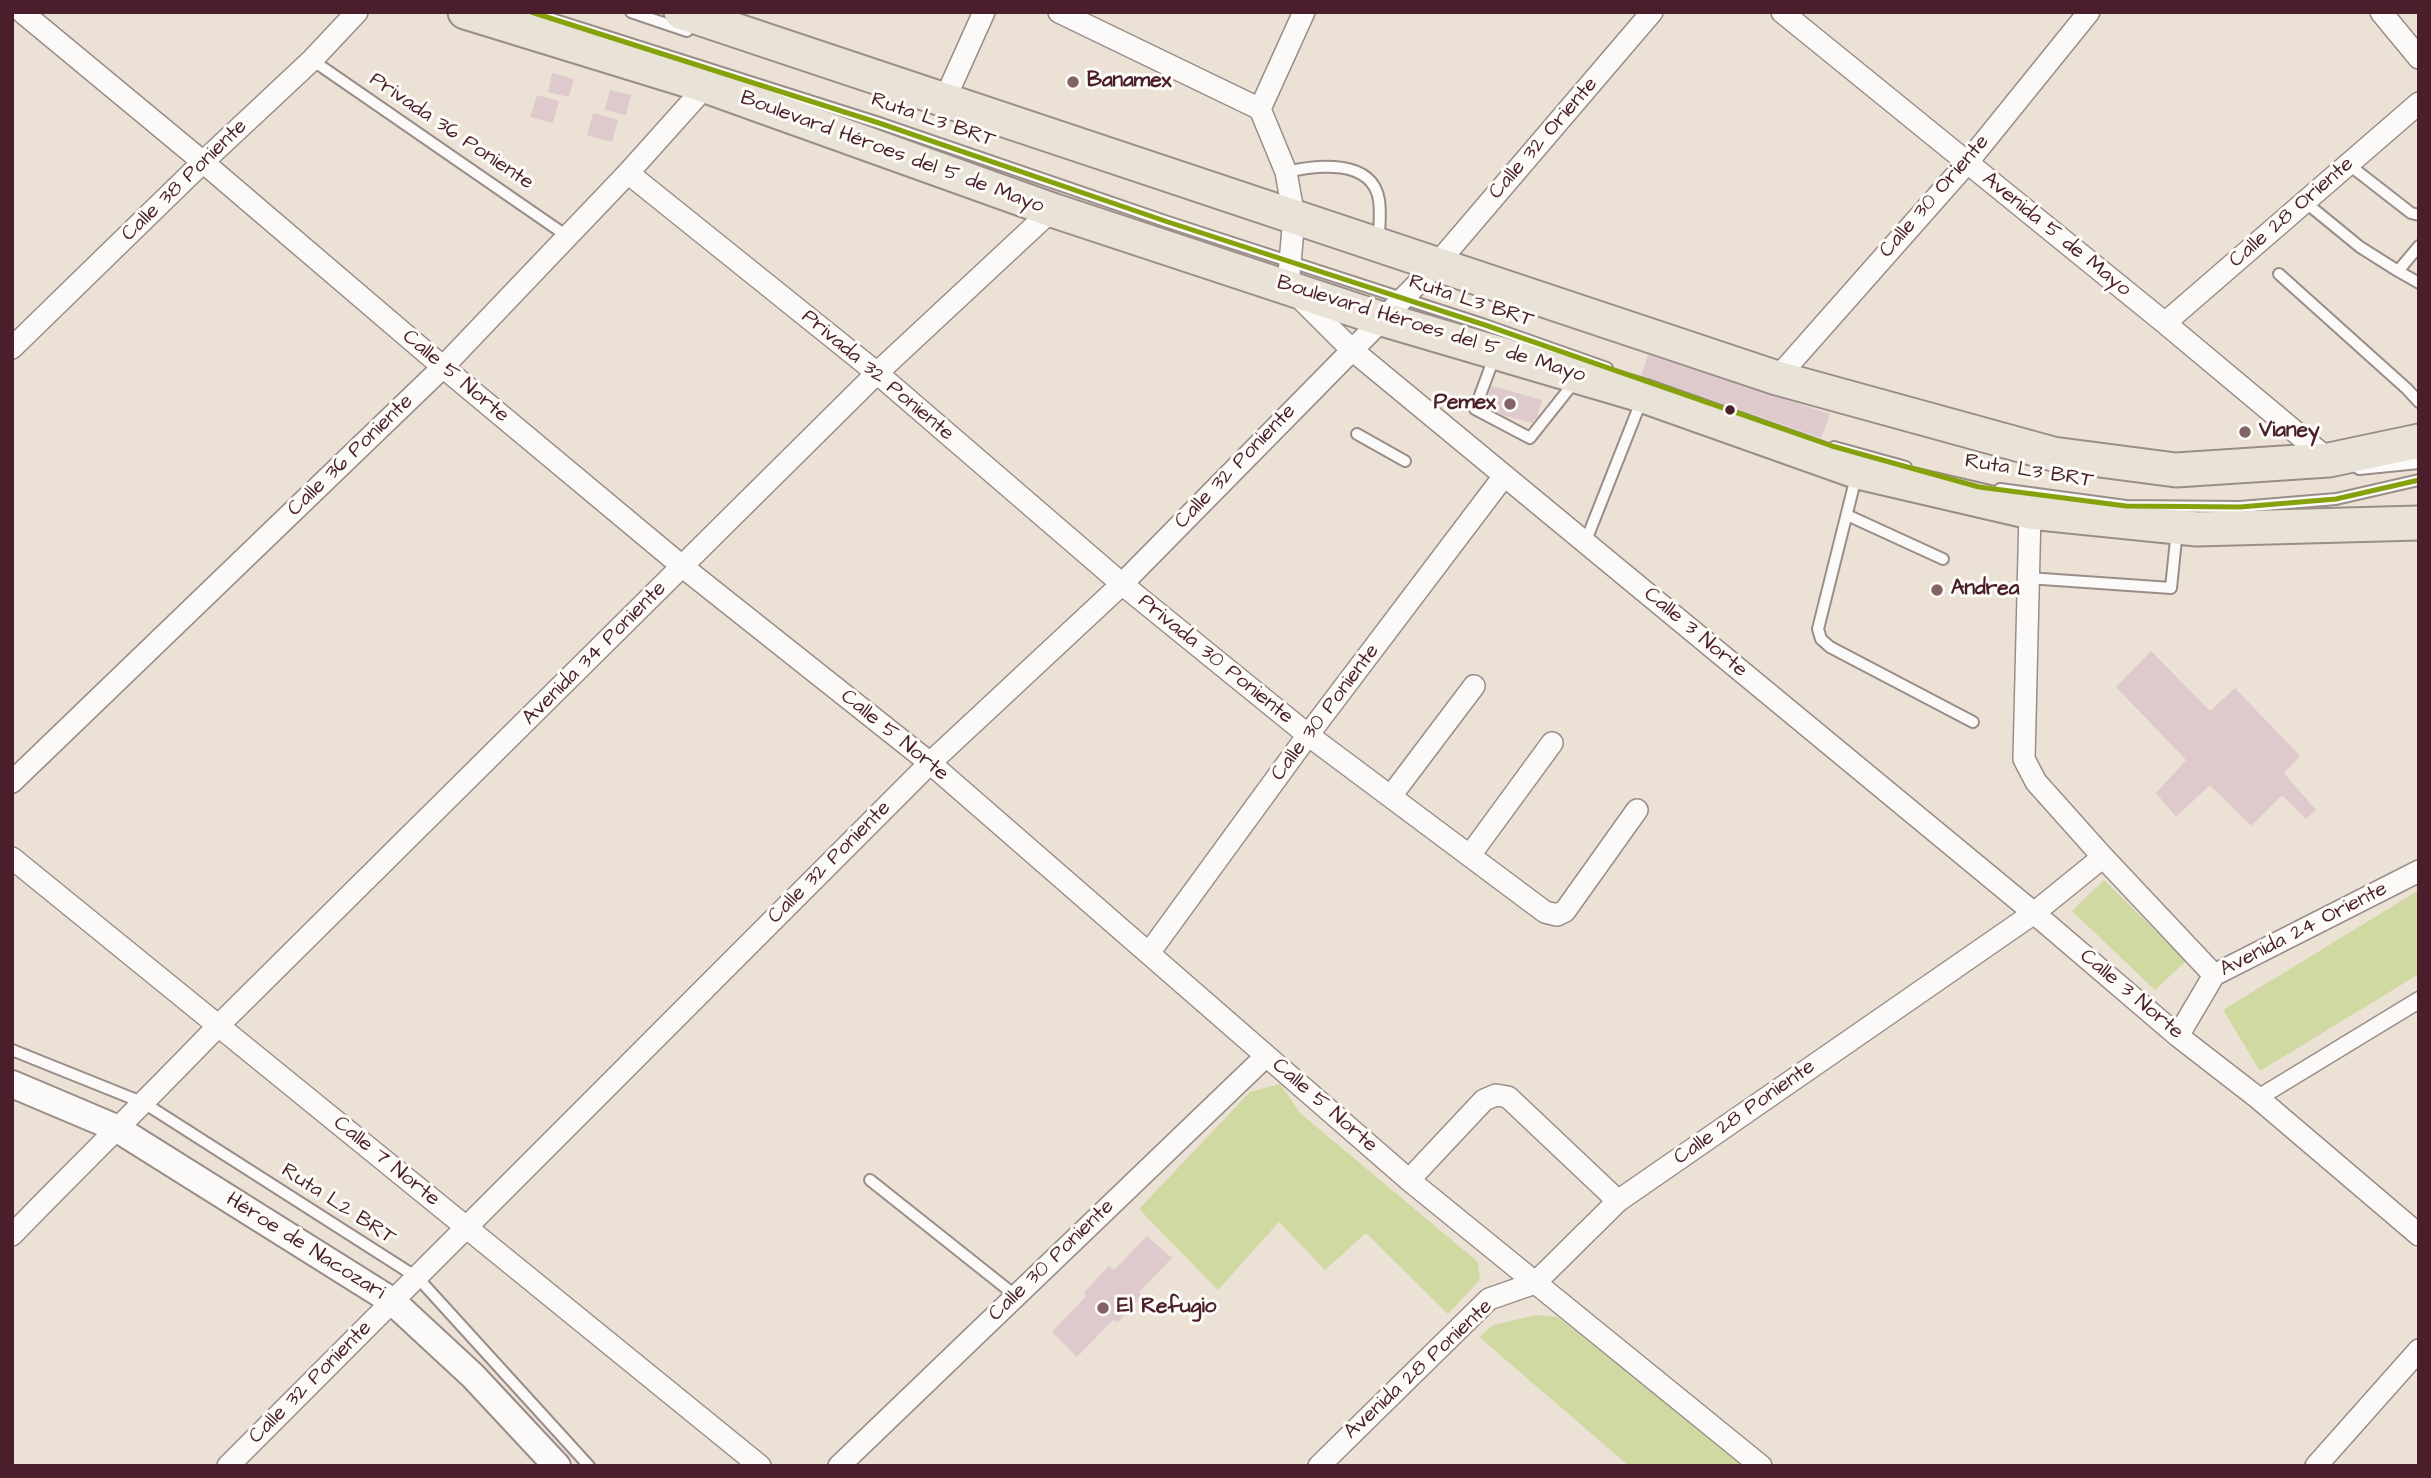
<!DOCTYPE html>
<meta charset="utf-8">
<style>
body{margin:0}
#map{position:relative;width:2431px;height:1478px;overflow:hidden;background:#ece1d5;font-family:"Architects Daughter",sans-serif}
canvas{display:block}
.frame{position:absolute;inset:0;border:14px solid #4a1f2b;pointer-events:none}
</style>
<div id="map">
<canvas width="2431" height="1478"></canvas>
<div class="frame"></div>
</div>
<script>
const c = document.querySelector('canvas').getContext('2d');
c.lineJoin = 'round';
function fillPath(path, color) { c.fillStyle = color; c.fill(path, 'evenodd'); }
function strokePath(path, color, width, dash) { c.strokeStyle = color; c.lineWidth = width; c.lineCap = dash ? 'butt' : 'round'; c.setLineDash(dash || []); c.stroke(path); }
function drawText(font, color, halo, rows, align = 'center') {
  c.font = font + ' "Architects Daughter",sans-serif'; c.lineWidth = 6; c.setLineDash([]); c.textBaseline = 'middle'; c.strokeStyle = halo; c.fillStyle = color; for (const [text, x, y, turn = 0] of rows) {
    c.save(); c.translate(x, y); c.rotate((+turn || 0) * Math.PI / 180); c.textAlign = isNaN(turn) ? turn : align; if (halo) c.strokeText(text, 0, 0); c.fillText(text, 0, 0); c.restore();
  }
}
const green = new Path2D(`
 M2104,880l82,81 -31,29 -83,-79z
 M2419,890v84l-159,97 -37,-61z
 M1280,1084l21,30 177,148 2,18 -32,34 -82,-81 -41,37 -46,-48 -61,68 -79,-81 111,-117z
 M1536,1315l21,2 194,149h-122l-150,-129 14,-12z`);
const building = new Path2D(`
 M552,73l22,6 -5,18 -21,-5z
 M610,90l21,5 -5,20 -21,-5z
 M537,95l22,6 -6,22 -23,-6z
 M593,113l25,7 -6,22 -25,-7z
 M1648,355l182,59 -9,24 -180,-63z
 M1492,386l50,14 -5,17 -5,6 -27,-7 -20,-11z
 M2151,651l59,60 25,-23 65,68 -16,17 32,37 -10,9 -24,-24 -31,31 -41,-41 -34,32 -20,-24 30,-33 -70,-73z
 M1147,1236l25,22 -33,34 3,4 -24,26 -5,-2 -36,37 -25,-25 34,-36 -2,-4 25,-26 5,4z`);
const service = new Path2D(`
 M530,12l349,111 289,99 317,103 122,43
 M631,12l56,19
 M312,60l255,176
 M2348,164l63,49 8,2
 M1286,172c30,-7 86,-14 93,28 2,13 0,27 0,39
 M2305,202l55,45 38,24
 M2419,246l-21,25 21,12
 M2279,274l128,115 12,13
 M1495,355l-20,54 55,29 46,-58
 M1357,434l48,27
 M1834,447l72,20
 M2359,469l60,-6
 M1856,477l-38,152 3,10 9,8 143,75
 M2000,489l126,17 114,1 96,-8 83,-19
 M1847,515l96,44
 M1585,543l57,-144
 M2028,578l143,10 6,-58
 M12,1050l132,53 274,175 171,188
 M870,1180l146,116`);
const pedestrian = new Path2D(`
 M2258,1098l161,-98`);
const minor = new Path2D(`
 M22,12l181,150 240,205 240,200 247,196 479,417 352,286
 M1059,12l201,97 26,63 8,45 -6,69 63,63 683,564 144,123 80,62 161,137
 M1782,12l383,311 164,137
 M2381,12l38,46
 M944,101l40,-89
 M1260,109l44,-97
 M628,173l249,200 245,211 186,151 237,177 12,3 8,-4 72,-101
 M2165,323l254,-220
 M12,348l191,-186 109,-102 45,-48
 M1777,378l190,-215 122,-151
 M2030,512l-6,247 12,23 67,75 111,118
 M12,782l431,-415 185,-194 78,-87
 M1391,796l83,-110
 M1470,855l82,-112
 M12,858l748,608
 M1149,953l159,-218 196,-259
 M2178,1036l36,-61 205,-104
 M1409,1180l75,-80 12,-5 12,2 110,104
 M12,1235c68,-70 138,-138 206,-209l659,-653 175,-163
 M228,1466l702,-703 192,-179 314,-319 216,-253
 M839,1466l427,-410
 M1319,1466l170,-167 46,-16 83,-82 416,-288 69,-56
 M2316,1466l103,-116`);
const tertiary = new Path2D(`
 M12,1084l104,44 276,173 81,75 84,90`);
const primary = new Path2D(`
 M465,12l241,74 346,124 330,109 262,77 214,76 172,40 167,17 222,-6
 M681,12l1096,366 276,76 123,16 153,-10 90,-19`);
const bus1 = new Path2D(`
 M531,12l348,111 289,99 317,103 347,121 147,41 147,19 114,1 96,-8 83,-19`);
const markers = [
 [1073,82,7,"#836366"],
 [1510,404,7,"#836366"],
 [1730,410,6,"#4a1f2b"],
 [2245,432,7,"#836366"],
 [1937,590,7,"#836366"],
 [1103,1308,7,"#836366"]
];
const poiNames = [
 ["Banamex",1087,82],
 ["Pemex",1496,404,"right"],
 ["Vianey",2259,432],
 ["Andrea",1951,590],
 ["El Refugio",1117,1308]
];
const streetNames = [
 ["Ruta L3 BRT",933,121,19],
 ["Privada 36 Poniente",451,132,34],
 ["Calle 32 Oriente",1544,139,-49],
 ["Boulevard Héroes del 5 de Mayo",892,153,20],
 ["Calle 38 Poniente",185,181,-44],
 ["Calle 30 Oriente",1935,197,-49],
 ["Calle 28 Oriente",2292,213,-41],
 ["Avenida 5 de Mayo",2056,235,39],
 ["Ruta L3 BRT",1471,302,18],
 ["Boulevard Héroes del 5 de Mayo",1431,330,17],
 ["Privada 32 Poniente",877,376,40],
 ["Calle 5 Norte",455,377,40],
 ["Calle 36 Poniente",351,456,-44],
 ["Calle 32 Poniente",1236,467,-46],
 ["Ruta L3 BRT",2029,472,9],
 ["Calle 3 Norte",1695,633,40],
 ["Avenida 34 Poniente",595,654,-45],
 ["Privada 30 Poniente",1215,660,39],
 ["Calle 30 Poniente",1326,713,-53],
 ["Calle 5 Norte",894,736,39],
 ["Calle 32 Poniente",830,863,-45],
 ["Avenida 24 Oriente",2304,930,-27],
 ["Calle 3 Norte",2131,995,40],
 ["Calle 5 Norte",1324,1106,41],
 ["Calle 28 Poniente",1745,1113,-35],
 ["Calle 7 Norte",386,1162,39],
 ["Ruta L2 BRT",338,1205,33],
 ["Héroe de Nacozari",305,1247,32],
 ["Calle 30 Poniente",1052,1261,-44],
 ["Avenida 28 Poniente",1419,1370,-43],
 ["Calle 32 Poniente",311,1383,-45]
];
fillPath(green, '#cfd9a1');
fillPath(building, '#decacd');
strokePath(service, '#9a8d89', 14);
strokePath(pedestrian, '#9a8d89', 19);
strokePath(minor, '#9a8d89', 24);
strokePath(tertiary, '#9a8d89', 30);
strokePath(primary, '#9a8d89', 37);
strokePath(service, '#fcfaf9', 10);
strokePath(pedestrian, '#fcfaf9', 16);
strokePath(minor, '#fcfaf9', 21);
strokePath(tertiary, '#fcfaf9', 26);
strokePath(primary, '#e9e2d6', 33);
strokePath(bus1, '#85a10b', 5);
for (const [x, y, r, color] of markers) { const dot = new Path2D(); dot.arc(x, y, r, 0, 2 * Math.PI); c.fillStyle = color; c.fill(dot); strokePath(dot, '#fdfcf7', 2.5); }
drawText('bold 21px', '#4a1f2b', '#fdfcf7', poiNames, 'left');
drawText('21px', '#4a1f2b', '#fdfcf7', streetNames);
</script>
